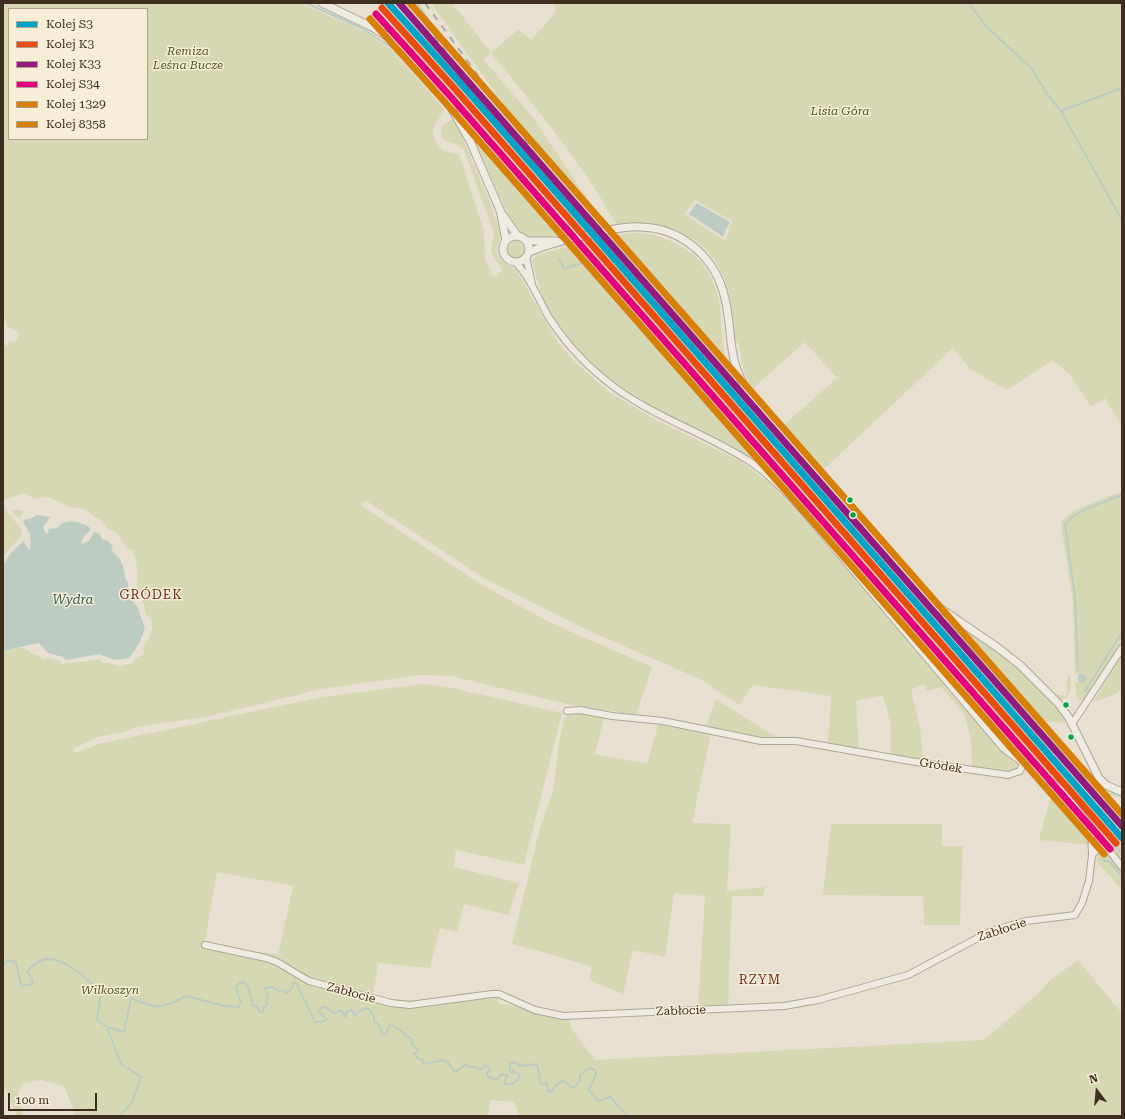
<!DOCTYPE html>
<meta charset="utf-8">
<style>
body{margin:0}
#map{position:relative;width:1125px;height:1119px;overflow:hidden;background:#e7e0d1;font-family:"Roboto Serif",serif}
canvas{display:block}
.frame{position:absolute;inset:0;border:4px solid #3d2e20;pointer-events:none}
.legend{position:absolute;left:8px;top:8px;width:140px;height:132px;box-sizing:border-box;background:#f7eed8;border:1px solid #ada18e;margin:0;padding:5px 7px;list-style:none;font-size:12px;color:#3d2e20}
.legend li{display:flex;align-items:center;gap:8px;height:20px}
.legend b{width:20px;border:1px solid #ada18e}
.north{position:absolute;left:1077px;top:1071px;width:40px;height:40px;-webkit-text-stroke:3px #f7eed8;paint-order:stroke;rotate:344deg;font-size:11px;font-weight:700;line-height:16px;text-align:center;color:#3d2e20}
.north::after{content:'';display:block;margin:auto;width:14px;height:18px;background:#3d2e20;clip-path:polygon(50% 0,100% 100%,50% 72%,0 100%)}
.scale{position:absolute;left:8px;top:1093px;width:89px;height:18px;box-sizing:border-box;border:2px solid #3d2e20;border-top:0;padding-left:5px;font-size:12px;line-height:14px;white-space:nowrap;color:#3d2e20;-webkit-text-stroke:3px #f7eed8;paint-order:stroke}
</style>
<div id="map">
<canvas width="1125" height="1119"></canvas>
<div class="frame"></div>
<ul class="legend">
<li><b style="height:5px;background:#03a3c5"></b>Kolej S3</li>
<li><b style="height:5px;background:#e84d0f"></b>Kolej K3</li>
<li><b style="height:5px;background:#951a80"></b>Kolej K33</li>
<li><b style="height:5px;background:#e5007d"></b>Kolej S34</li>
<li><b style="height:5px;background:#d88006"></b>Kolej 1329</li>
<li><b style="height:5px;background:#d88006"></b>Kolej 8358</li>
</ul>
<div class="north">N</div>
<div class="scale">100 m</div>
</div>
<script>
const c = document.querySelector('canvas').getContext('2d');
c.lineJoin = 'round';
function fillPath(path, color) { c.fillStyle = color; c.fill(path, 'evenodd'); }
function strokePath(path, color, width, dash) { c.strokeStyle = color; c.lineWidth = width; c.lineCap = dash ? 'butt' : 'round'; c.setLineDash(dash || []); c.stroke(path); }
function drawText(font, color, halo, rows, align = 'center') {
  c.font = font + ' "Roboto Serif",serif'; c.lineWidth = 3; c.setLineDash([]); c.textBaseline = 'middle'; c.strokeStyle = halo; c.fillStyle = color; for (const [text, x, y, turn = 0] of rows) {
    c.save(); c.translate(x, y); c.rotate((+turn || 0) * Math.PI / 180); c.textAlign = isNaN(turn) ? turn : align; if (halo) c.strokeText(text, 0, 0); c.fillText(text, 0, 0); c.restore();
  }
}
const green = new Path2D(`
 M3,3h297l67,30 27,19 51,58 -10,14 -2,9 3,9 7,9 16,3 25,77 1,27 9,20 9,-8 -10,-13 -2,-7 3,-17 -30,-83 -8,-6 -10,-2 -5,-6v-9l9,-7h3l6,10 30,70 12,35 -4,13 1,7 4,6 15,10 41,72 15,17 36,32 45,27 86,42 15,11 16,12 29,31 209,244 9,6 -2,4 -4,2 -40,-3 -1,-29 -7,-25 -23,-27 -15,4 -2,-7 -13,6 9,38 3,32 -32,-5v-29l-8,-31 -27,6 3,49 -31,-6 3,-48 -78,-11 -14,20 -39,-26 -111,-48 -102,-51 -122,-80 -3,6 120,79 67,37 103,45 -16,48 -69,-11 -116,-28 -30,-1 -100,14 -111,27 -73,11 -12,5 -27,5 -25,12 3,4 23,-9 223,-47 100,-13 26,3 114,26 -38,152 -68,-15 -3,17 66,16 -11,32 -44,-11 -7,28 -17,-4 -10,40 -52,-5 -5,33 28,4h24l58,-9 1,5 15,3v5l21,2 17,7 33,6 1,9 24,32 389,-20 57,-49 8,-10 29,-21 44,53v103h-602l-6,-14 -23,-2 -3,16h-412l-12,-30 -23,-6 -18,3 -5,10 5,23h-7l-9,-27 -4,-1v-437c11,-1 21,-8 29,3l6,1 5,4 6,-1 11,3 2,3 38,-5 2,4h9c8,5 13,2 22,0l3,-5 8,-4 -1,-8 7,-9 3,-14 -2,-5 -5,-3 -4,-19 -4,-1c-2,-18 2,-27 -6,-45l-5,-2 -10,-15 -11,-6 -4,-7 -6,-2 -11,-9 -16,-2 -21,-10 -13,2 -10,-6 -22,7v-158l4,5 3,-6 5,1 5,-9 -13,-7 -4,-10zM9,9h138v130h-138zM217,872l76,14 -15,69 -73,-12z
 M380,3l187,208 -20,-6 -67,-79 -75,-80z
 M431,3h21l39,50 28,-24 12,11 25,-28 -1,-9h567v424l-17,-29 -14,9 -22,-33 -16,-14 -46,30 -37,-21 -17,-21 -130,122 -39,-45 53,-47 -32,-36 -53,47 -8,-17 -5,-27 -5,-6c-2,-17 -2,-35 -7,-52 -13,-51 -64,-69 -111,-63 -34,-62 -80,-116 -125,-171l-8,6 51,60 72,107 -9,2 -11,-13 4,-3 -42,-46zM695,200l37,21 -7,20 -41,-27z
 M474,130l42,50 40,44 18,-2 8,9 -46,8h-5l-16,-10 -44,-95v-3z
 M630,233c39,-1 76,21 87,59 6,22 3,45 9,67 3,10 7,19 12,28l-133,-150z
 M507 249a9 9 0 1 1 18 0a9 9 0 1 1-18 0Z
 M594,241l393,450 89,100 -9,1 -12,-11 -51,-37 -201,-238c-14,-16 -28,-32 -46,-44 -26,-18 -55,-30 -84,-44 -48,-24 -95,-57 -123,-105 -9,-16 -13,-34 -18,-52l6,-7z
 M1122,492v149l-38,59h-7l-2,-18h9l2,-7 -11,-1 -2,-71 -12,-79c4,-14 47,-27 61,-32z
 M3,500c4,17 12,18 19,31l-1,5 -18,20z
 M13,510h7l3,1 -3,9 -6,-6z
 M927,603l81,56 50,50 8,14 -19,-2 1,9 36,39 4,7 -4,8z
 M1122,654v34l-6,6 -23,8z
 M1068,675h2l1,13 -4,10 -7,2 -5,-6 11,2z
 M716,699l61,39 -10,1 -61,-12z
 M572,712l32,5 -9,37 52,10 12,-42 52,11 -19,90 39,1 -4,67 38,-4 -2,9h-31l-4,110 -30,1 7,-111 -31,-3 -9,64 -32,-7 -10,44 -34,-14 3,-13 -38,-12 -42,-11 28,-116 13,-36 6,-50 5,-22z
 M1095,782l9,7 18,7v1l-16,-2 16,19v13l-36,-40z
 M1052,791c12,6 28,22 32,35 2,6 3,13 5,19l-50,-5z
 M1079,793l43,51v17l-47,-61z
 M831,824h111v22h21l-3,79h-36l-1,-29 -100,-1z
 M1102,850l5,2 15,18v20l-24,-27 -2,-5 1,-6z`);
const water = new Path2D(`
 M697,203l33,19 -7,15 -34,-23z
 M37,515l13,2 -7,10 3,7 2,-1 1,-4 8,-1c2,-1 2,-3 4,-4 9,-5 23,-2 30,5l-8,9 -2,6 8,-3 5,-9 6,2 2,5 8,3 3,5 -2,3 9,9 4,11 1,8 3,5v11l10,14 7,20 -6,16 -10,14 -15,2 -15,-6 -33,6 -3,-3 -15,-4 -9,-10 -36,8 1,-87 6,-10 13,-13 6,8h1c2,-14 0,-15 -7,-27l3,-3h4z
 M1077.5 678a4.5 4.5 0 1 1 9 0a4.5 4.5 0 1 1-9 0Z`);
const stream = new Path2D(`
 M306,3l55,25 33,21 46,51
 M417,3l32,46
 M969,3l16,22 47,44 15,25 14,17 61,109
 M1061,111l61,-23
 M479,141l11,15
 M493,159l35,40
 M531,202l21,22
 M559,258l5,11 24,-8 13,15 1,7
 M661,350l53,50 56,65 2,3 -3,3
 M949,622l133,148
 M1078,671l-3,-74 -10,-72c8,-14 42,-24 57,-30
 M1085,691l37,-59
 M1103,795l19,22
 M1082,805l40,49
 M1103,860l7,2 12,14
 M3,964l6,-4 7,2 5,24 12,-2 -1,-5 -5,-8c4,-3 10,-10 15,-11 19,-6 47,20 59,33l-4,27 10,7 17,5 7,-34c26,11 29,12 55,-2l39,10 13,1 3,-4 -5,-16 3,-4 4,-1 5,4 5,20h4l3,6h3v-4l4,-3 -1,-4 2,-4 -3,-9 7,-1 7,4 4,-1 3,3 7,-6v-4h3l19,39h7l5,-3 -8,-7 2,-4 4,-1 9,6 7,-3 4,7 2,-6 5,-1 3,6 4,-5 9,-3 6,8v5l6,5 2,8h4l4,-9c10,1 13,11 22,14v5l6,6v2l-4,1 3,5 6,2 1,4 19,-4 5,2 5,8 4,1 8,-6 4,2h7l4,3 6,-5 4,5 -3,3 1,4 9,3 5,-6 6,2 -3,4v4c7,1 10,-1 14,-6v-4l-9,-3v-8l4,-1 6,4 17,-2 3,19 3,2 4,-3 1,9 2,1 8,-9 5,-2 8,6h4l5,-6v-6l10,-7 5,2 1,4 -7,16 9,11 13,-4 9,12 9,7
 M107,1027l14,37 20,13 -9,25 -12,14`);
const minor = new Path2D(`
 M526,257l6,27
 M515,262c15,15 23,36 33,54 15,24 34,45 56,63 43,36 98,52 145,82 20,13 37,31 53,49l201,238c19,16 41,27 60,43l59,76
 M567,711l13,-1 32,6 51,5 98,20h35l114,20 98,14 12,-4 3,-7
 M1072,724l50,-76
 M1091,827l1,28
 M205,945l61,13 11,4 32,19 82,22 19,2 82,-11h7l36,16 28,6 221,-10 34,-6 90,-25 83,-44 35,-10 49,-6 7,-12 7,-22 3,-26 5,-6 9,-4`);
const tertiary = new Path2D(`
 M322,3l48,23 20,12 15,13 40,46 25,44 30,69 6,30
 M500,211l17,24
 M503 249a13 13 0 1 1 26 0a13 13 0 1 1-26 0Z
 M527,241h29
 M529,252c21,-9 42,-14 64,-18 16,-4 31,-8 48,-7 38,1 71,27 82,64 12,40 1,66 27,104l116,129 50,62 15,16 66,45 23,18 38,38 11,15 30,60 7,7 16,7`);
const rail = new Path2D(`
 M409,3l87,115
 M425,3l144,197 23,28`);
const rail1 = new Path2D(`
 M388,3l74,82 660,753`);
const rail2 = new Path2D(`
 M382,8l74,82 660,753`);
const rail3 = new Path2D(`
 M399,3l723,823`);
const rail4 = new Path2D(`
 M376,14l74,82 660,753`);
const rail5 = new Path2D(`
 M410,3l712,811`);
const rail6 = new Path2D(`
 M370,19l74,82 660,753`);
const markers = [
 [850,500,3.5,"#00a651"],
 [853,515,3.5,"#00a651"],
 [1066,705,3.5,"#00a651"],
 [1071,737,3.5,"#00a651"]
];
const parkNames = [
 ["Remiza",188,51],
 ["Leśna Bucze",188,65],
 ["Lisia Góra",840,111],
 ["Wilkoszyn",110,990]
];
const streetNames = [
 ["Gródek",941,766,9],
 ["Zabłocie",1002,930,-18],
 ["Zabłocie",351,993,15],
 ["Zabłocie",681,1011,-2]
];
const neighbourhoodNames = [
 ["GRÓDEK",151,595],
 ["RZYM",760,980]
];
const waterNames = [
 ["Wydra",73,600]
];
fillPath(green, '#d6d7b3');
fillPath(water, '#bcccc2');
strokePath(stream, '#bcccc2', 2);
strokePath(minor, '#ada599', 8);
strokePath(tertiary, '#ada599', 9);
strokePath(minor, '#efebe3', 6);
strokePath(tertiary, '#efebe3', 7);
strokePath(rail, '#afaaa2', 2, [7, 7]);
strokePath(rail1, '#03a3c5', 7);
strokePath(rail2, '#e84d0f', 7);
strokePath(rail3, '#951a80', 7);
strokePath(rail4, '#e5007d', 7);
strokePath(rail5, '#d88006', 7);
strokePath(rail6, '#d88006', 7);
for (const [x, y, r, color] of markers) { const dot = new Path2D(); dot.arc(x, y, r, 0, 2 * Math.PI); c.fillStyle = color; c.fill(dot); strokePath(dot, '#f7eed8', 1.5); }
drawText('italic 12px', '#4d5a26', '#f7eed8', parkNames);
drawText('12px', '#3d2e20', '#f7eed8', streetNames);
c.letterSpacing = '1px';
drawText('13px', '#6b2e1e', '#f7eed8', neighbourhoodNames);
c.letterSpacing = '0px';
drawText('italic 13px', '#2f5d5a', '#f7eed8', waterNames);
</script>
